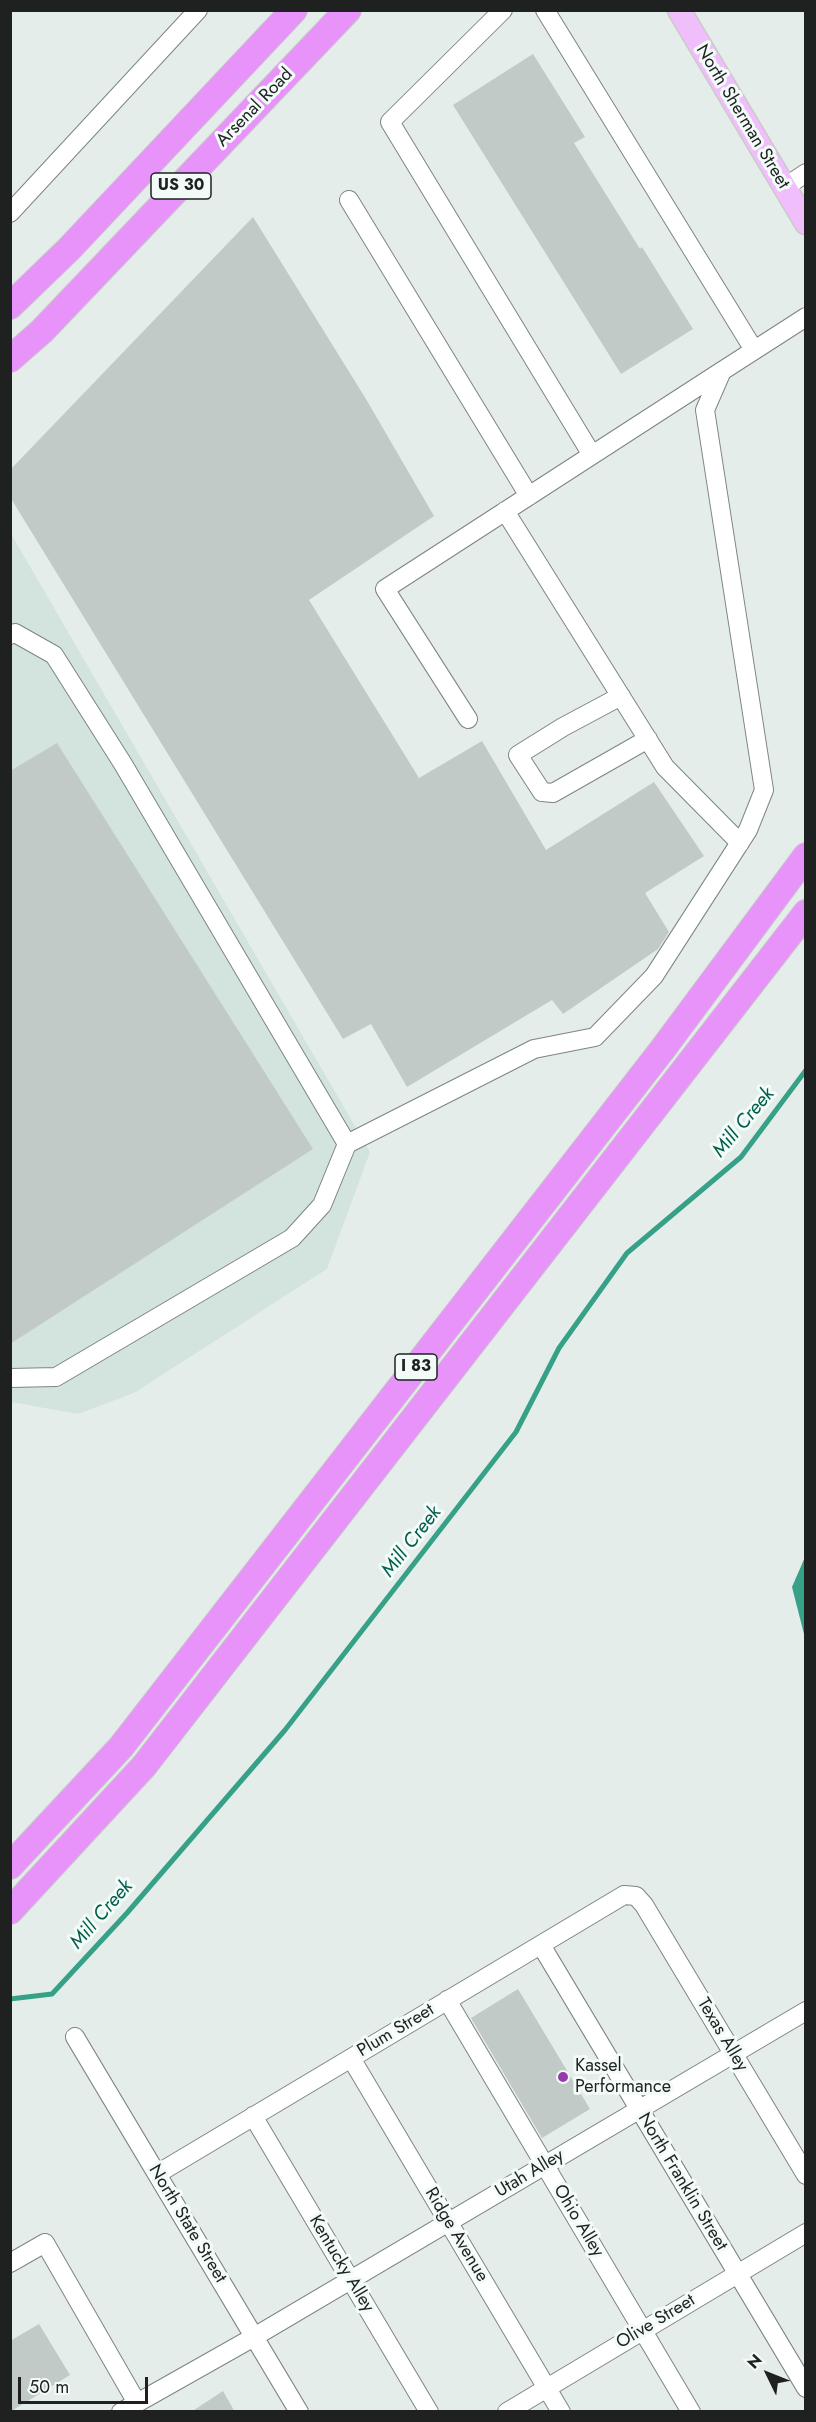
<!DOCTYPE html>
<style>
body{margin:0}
#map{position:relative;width:816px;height:2422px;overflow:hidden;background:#e5edea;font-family:Jost,sans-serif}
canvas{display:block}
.frame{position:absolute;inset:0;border:12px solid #1e2120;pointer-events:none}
.north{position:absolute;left:738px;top:2344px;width:60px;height:60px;-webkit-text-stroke:4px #f2fbf8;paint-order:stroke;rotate:313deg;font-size:16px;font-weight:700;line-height:24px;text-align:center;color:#1e2120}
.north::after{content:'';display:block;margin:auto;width:21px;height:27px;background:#1e2120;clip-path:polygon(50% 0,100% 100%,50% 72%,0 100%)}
.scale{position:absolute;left:18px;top:2377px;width:130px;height:27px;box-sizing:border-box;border:3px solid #1e2120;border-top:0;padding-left:8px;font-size:18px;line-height:21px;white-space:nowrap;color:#1e2120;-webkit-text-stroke:4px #f2fbf8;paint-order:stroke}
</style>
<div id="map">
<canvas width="816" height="2422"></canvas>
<div class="frame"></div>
<div class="north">N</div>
<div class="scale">50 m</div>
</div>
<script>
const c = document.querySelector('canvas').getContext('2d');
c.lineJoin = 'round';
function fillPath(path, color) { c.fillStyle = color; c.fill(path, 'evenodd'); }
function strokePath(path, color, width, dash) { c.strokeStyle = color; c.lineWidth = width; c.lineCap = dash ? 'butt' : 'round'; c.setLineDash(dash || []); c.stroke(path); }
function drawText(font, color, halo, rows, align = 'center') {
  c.font = font + ' Jost,sans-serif'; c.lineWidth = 6; c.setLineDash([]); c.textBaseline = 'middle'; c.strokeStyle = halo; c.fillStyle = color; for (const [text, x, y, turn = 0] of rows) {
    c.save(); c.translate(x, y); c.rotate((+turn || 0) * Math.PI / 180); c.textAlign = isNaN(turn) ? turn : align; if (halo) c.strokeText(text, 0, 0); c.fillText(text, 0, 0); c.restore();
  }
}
const built = new Path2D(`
 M10,532l360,620 -43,117 -193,124 -56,21 -67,-12z`);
const water = new Path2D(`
 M805,1557h1l-1,81 -13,-51z`);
const stream = new Path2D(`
 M10,1999l42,-5 75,-81 158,-183 231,-298 43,-84 68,-95 114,-96 65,-87`);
const building = new Path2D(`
 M533,54l52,83 -11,6 66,106 2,-2 51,82 -72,45 -168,-269z
 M253,217l113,182 68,117 -125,84 110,178 63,-37 64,109 108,-68 50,74 -59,37 24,39 -11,17 -95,65 -11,-14 -145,87 -36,-63 -28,15 -333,-542v-27z
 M57,743l256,406 -303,195v-573z
 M518,1989l72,120 -48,29 -71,-120z
 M39,2324l31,51 -60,37v-71z
 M223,2391l12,21h-44z`);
const minor = new Path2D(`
 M503,10l-113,112 202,333
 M545,10l209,340
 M785,187l21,-14
 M349,200l180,296
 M10,213l188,-203
 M505,511l160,256 75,76
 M10,635l5,-2 39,22 69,109 224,380
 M621,696l-58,31 -45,28 24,37 11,1 95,-54
 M468,719l-83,-130 337,-218
 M10,1378l46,-1 236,-139 30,-33 25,-61 187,-95 61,-12 59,-61 94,-146 16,-40 -59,-380 17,-39 84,-54
 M541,1945l265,443
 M447,2000l244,412
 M75,2037l224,375
 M351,2058l210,354
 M253,2116l176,296
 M157,2174l467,-279 12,1 8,9 162,270
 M10,2263l35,-20 92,160 -16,9
 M137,2403l117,-66 552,-326
 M507,2412l299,-179`);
const major = new Path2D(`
 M679,10l127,213`);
const highway = new Path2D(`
 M10,306l59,-57 225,-239
 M10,359l32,-28 306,-321
 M10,1866l111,-119 541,-697 144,-194
 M10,1911l134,-145 662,-853`);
const markers = [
 [563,2077,6,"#953ca8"]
];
const shields = [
 [181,186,60],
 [416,1367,42]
];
const shieldNames = [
 ["US 30",181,186],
 ["I 83",416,1367]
];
const streetNames = [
 ["Arsenal Road",255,108,-46],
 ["North Sherman Street",742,117,59],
 ["Plum Street",396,2031,-31],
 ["Texas Alley",722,2035,59],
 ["Utah Alley",530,2174,-31],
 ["North Franklin Street",682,2182,59],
 ["Ohio Alley",578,2221,59],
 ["North State Street",187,2224,59],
 ["Ridge Avenue",456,2235,59],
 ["Kentucky Alley",341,2264,59],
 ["Olive Street",656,2322,-31]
];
const poiNames = [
 ["Kassel",575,2067],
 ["Performance",575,2088]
];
const waterNames = [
 ["Mill Creek",744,1123,-50],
 ["Mill Creek",412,1542,-52],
 ["Mill Creek",102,1915,-49]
];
fillPath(built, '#d3e4de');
fillPath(water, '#36a187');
strokePath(stream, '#36a187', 5);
fillPath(building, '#c2cac7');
strokePath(minor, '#7d8582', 20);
strokePath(major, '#c9cac9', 25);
strokePath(highway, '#c9cac9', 28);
strokePath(minor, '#fff', 18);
strokePath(major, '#f1befc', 22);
strokePath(highway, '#e793fa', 26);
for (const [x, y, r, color] of markers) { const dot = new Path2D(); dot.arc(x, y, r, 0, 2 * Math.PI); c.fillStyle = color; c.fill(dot); strokePath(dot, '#f2fbf8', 2); }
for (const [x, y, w] of shields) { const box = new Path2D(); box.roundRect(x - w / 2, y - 13, w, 26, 4.5); c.fillStyle = '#f2fbf8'; c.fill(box); strokePath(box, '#1e2120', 1.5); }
drawText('bold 16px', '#1e2120', null, shieldNames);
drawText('18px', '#1e2120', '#f2fbf8', streetNames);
drawText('18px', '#1e2120', '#f2fbf8', poiNames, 'left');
drawText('italic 20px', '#025d4b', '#f2fbf8', waterNames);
</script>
